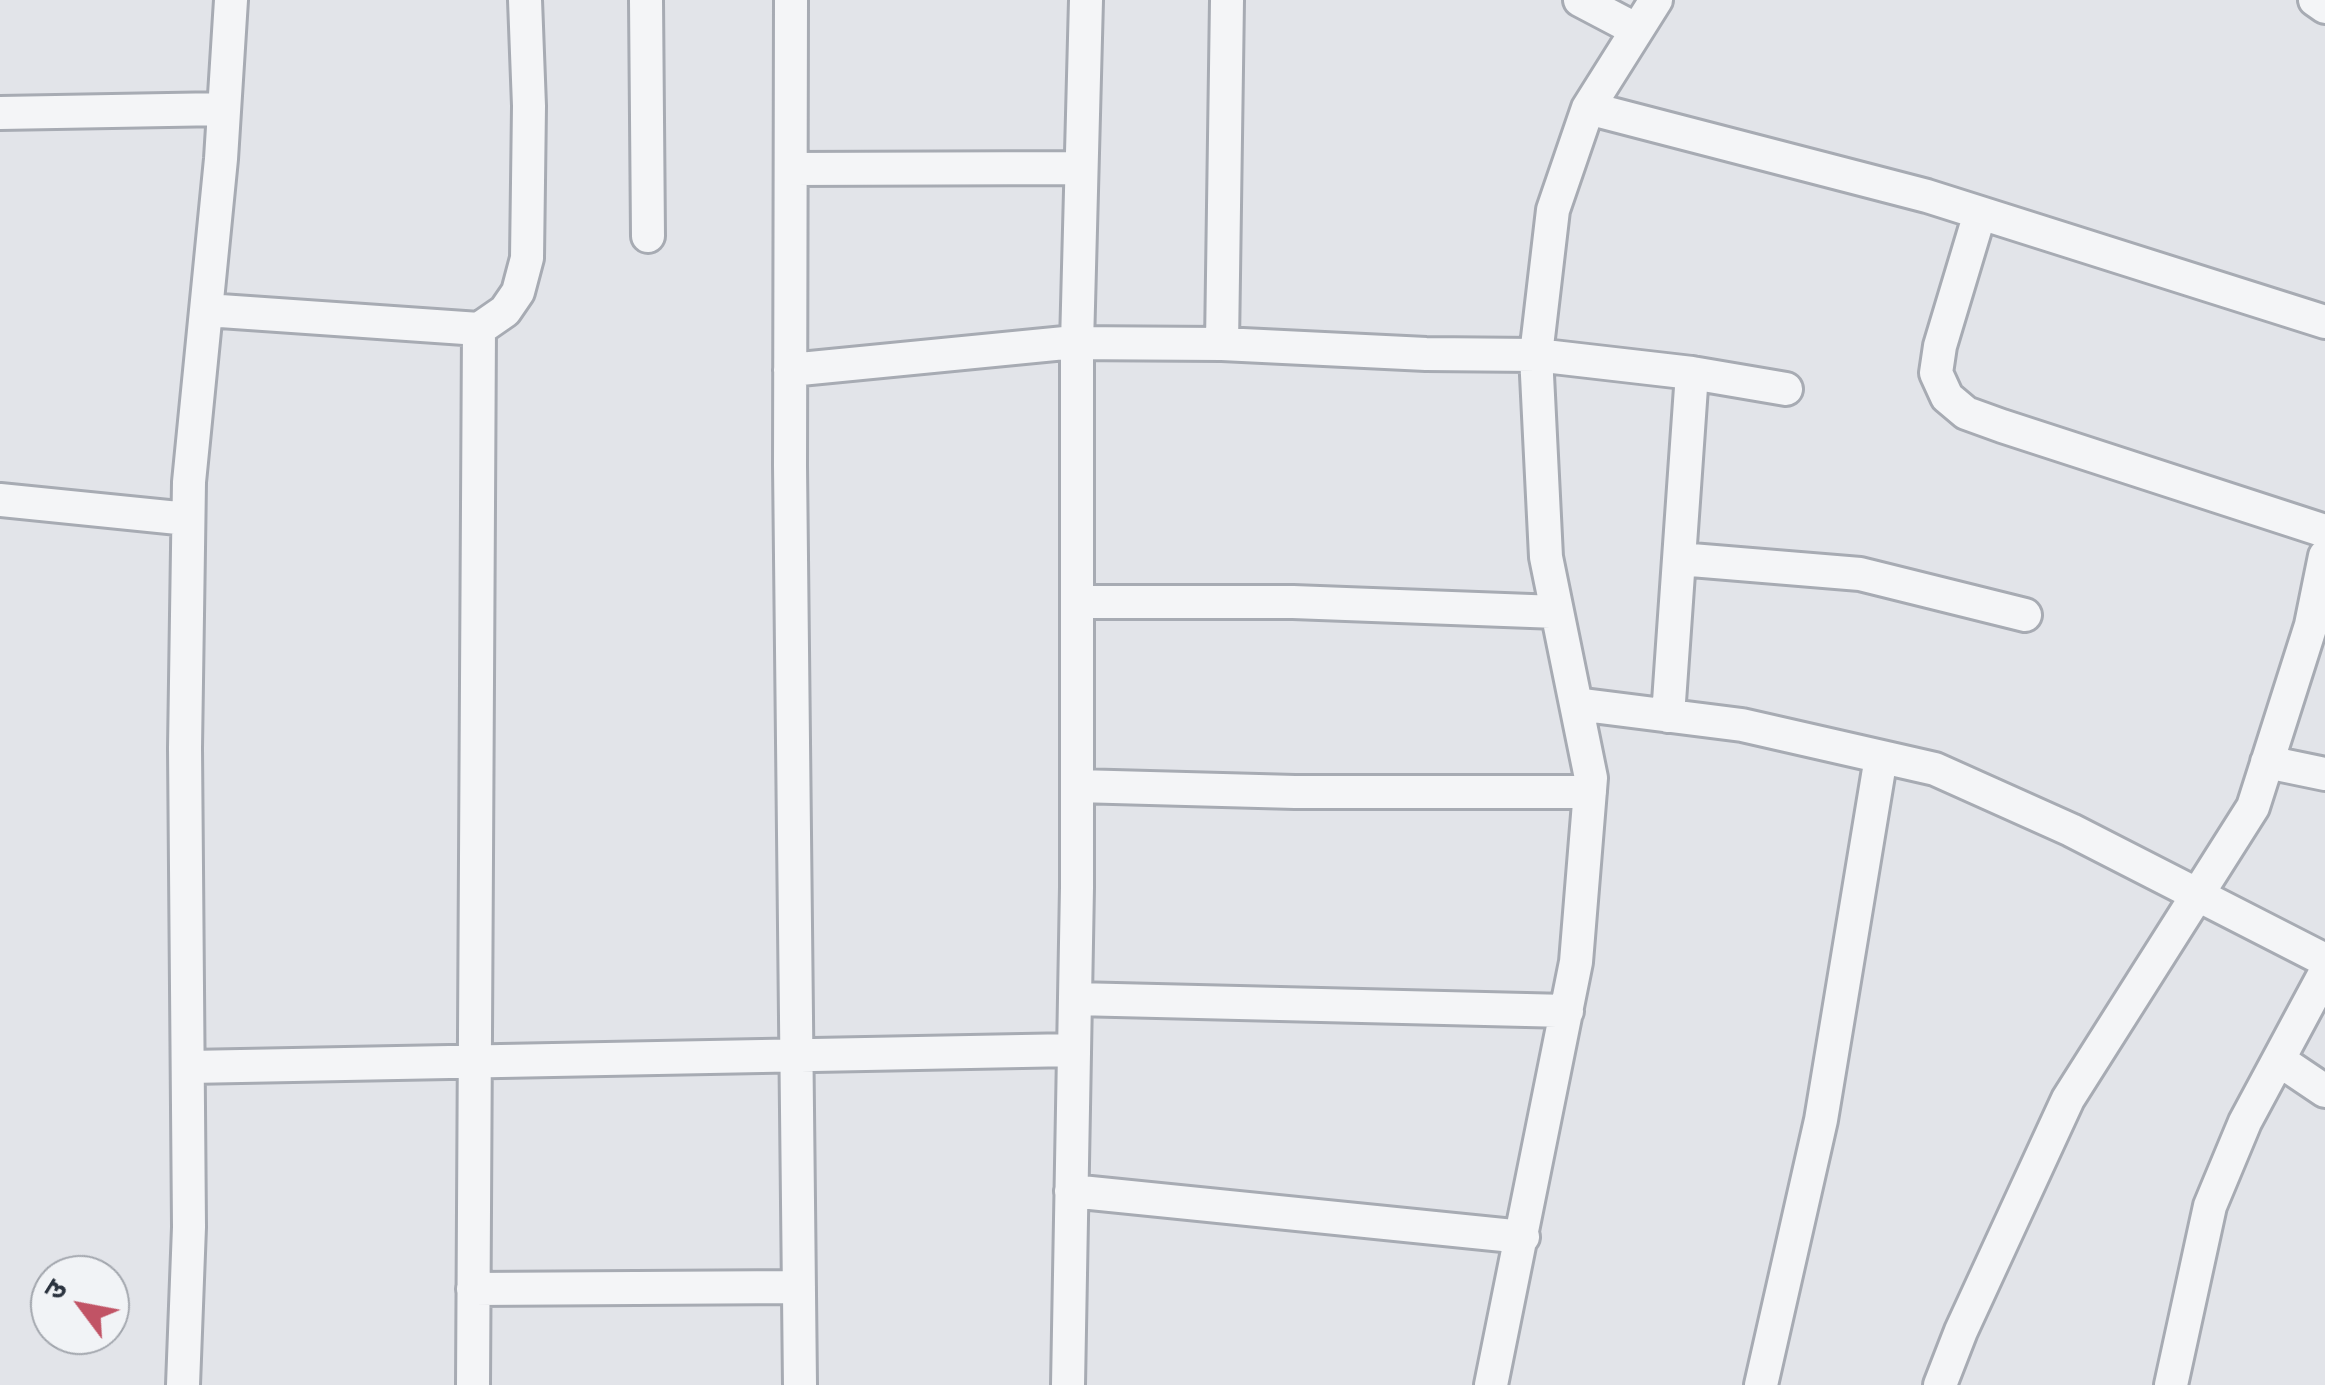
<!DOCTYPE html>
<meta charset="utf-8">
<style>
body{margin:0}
#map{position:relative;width:2325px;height:1385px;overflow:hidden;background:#e2e4e9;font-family:"Fira Sans","Noto Sans Devanagari",sans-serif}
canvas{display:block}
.north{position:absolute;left:30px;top:1255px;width:100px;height:100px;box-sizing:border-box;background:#f1f3f6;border:2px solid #a2a6ad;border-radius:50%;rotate:302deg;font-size:28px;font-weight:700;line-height:40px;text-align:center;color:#2b333f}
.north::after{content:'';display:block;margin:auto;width:35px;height:45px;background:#c15365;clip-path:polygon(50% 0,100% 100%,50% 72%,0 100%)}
</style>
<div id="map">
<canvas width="2325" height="1385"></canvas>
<div class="north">उ</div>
</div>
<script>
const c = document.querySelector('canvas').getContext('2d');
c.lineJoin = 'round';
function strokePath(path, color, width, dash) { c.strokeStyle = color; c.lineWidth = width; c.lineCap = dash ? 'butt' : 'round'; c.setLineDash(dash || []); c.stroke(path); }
const minor = new Path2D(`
 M646,0l2,236
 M791,0l-1,465 10,920
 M1580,0l57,30
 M2315,0l10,7
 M1588,108l339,88 398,126
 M0,113l224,-4
 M791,169l290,-1
 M1980,213l-40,133 -4,27 11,24 19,16 36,13 323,105
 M206,310l273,19 -6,1056
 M479,329l26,-18 13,-19 9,-34 2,-152 -4,-106
 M1222,344l5,-344
 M790,370l275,-27 157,1 204,10 110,1 156,18 94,16
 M0,500l188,19
 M1679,559l181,15 165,41
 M1077,602h216l264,10
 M1576,704l166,21 193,44 136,61 254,130
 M1668,716l24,-343
 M2267,762l58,12
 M1077,786l218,6h295
 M1075,999l492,12
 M2279,1060l46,31
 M189,1067l885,-17
 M1071,1191l452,46
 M473,1289l326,-2
 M183,1385l6,-158 -4,-479 4,-266 32,-323 10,-159
 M1068,1385l9,-498v-543l9,-344
 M1491,1385l85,-423 15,-184 -45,-221 -10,-202 17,-145 35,-102 68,-108
 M1761,1385l60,-265 60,-363
 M1940,1385l21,-54 107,-232 185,-292 58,-182 14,-69
 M2171,1385l39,-179 35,-84 80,-149`);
strokePath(minor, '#a7abb3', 38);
strokePath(minor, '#f4f5f7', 32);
</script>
